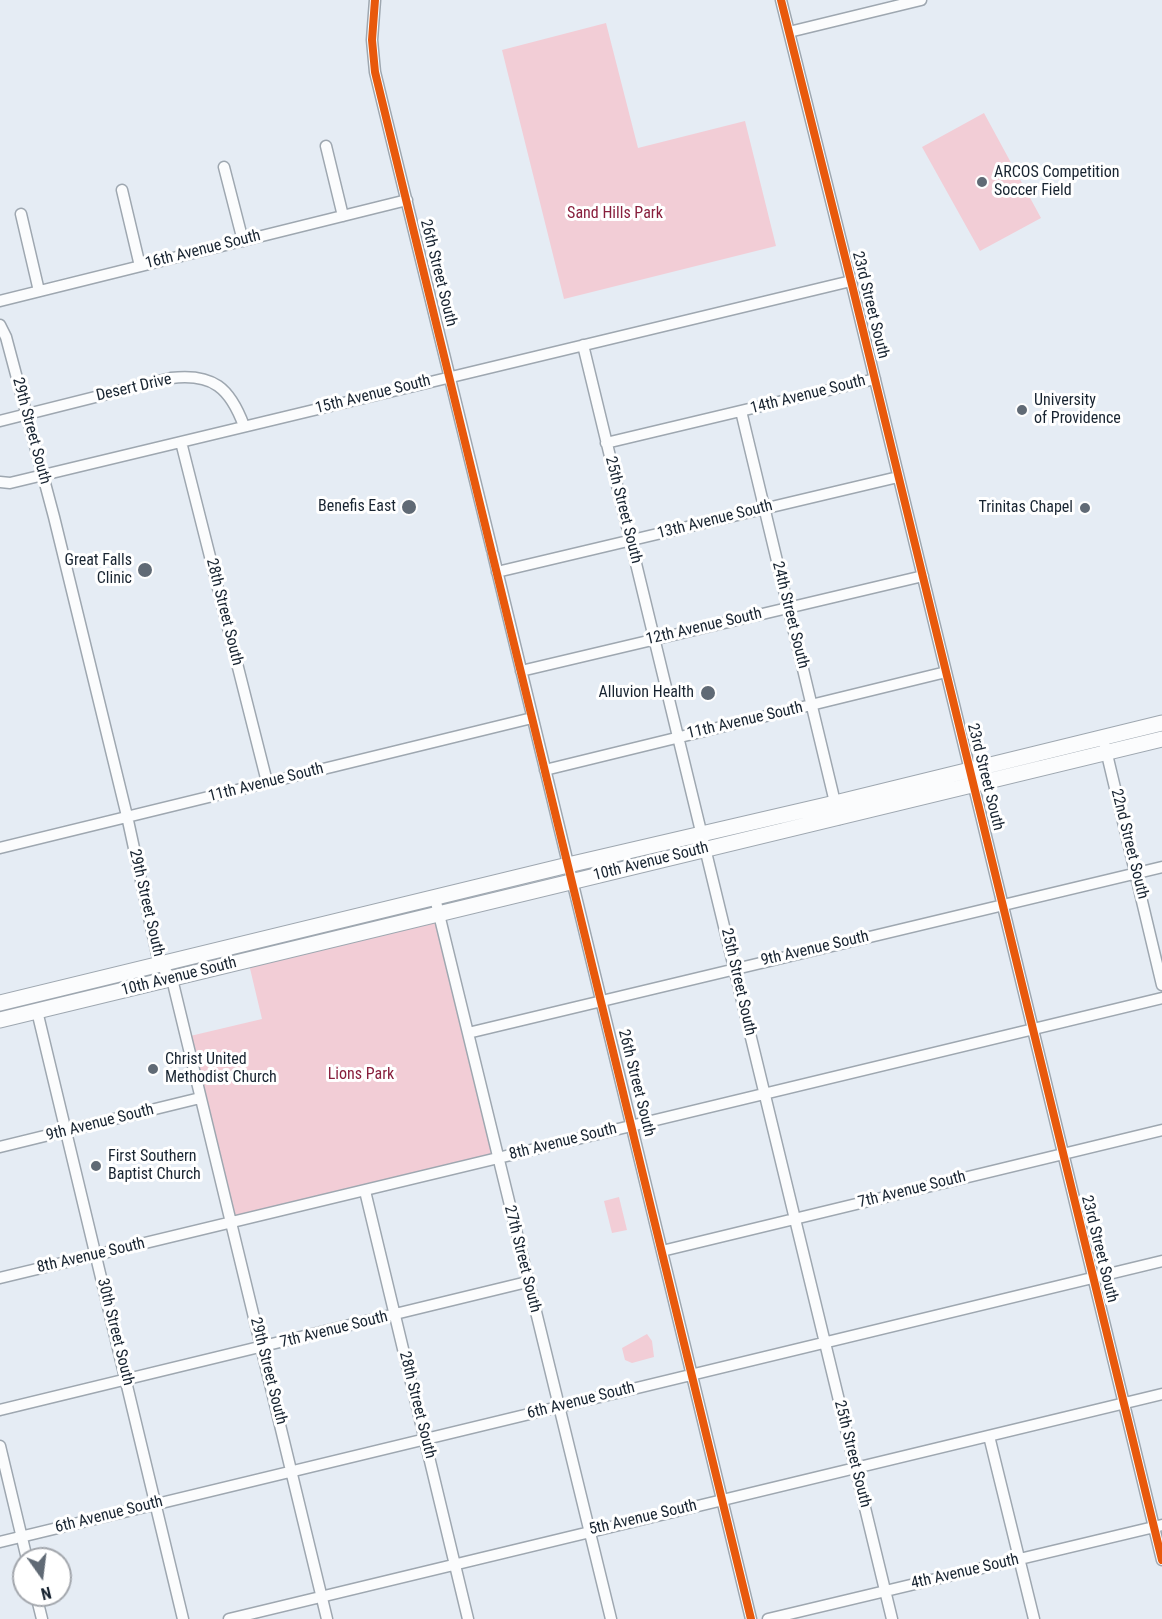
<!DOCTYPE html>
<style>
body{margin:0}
#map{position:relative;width:1162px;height:1619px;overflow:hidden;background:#e5ecf4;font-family:"Roboto Condensed",sans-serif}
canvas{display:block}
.north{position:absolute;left:12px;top:1547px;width:60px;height:60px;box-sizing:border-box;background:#fff;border:2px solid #a3a7ad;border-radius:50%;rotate:166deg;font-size:16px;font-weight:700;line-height:24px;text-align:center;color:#182431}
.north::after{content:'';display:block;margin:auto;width:21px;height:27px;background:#606a75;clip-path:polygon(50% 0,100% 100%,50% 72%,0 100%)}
</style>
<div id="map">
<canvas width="1162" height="1619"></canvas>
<div class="north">N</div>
</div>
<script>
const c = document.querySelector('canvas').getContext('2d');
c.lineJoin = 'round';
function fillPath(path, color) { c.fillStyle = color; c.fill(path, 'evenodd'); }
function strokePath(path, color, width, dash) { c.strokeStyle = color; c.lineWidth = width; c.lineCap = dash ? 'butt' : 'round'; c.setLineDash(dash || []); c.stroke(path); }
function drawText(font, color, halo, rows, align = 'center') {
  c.font = font + ' "Roboto Condensed",sans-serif'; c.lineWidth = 6; c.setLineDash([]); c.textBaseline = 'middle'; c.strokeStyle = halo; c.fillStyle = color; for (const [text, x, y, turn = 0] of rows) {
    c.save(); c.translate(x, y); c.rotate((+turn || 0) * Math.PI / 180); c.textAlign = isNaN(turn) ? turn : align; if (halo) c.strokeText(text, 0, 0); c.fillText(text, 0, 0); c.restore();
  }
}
const green = new Path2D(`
 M606,23l32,125 107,-27 31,125 -212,53 -62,-249z
 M984,113l57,105 -61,33 -58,-104z
 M440,913l59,245 -268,65 -45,-186 76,-18 -14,-59z
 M619,1197l8,33 -15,3 -8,-32z
 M647,1334l5,7 2,16 -22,6 -7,-3 -3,-12z`);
const minor = new Path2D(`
 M375,0l-3,40 3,32 117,478
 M781,0l70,281 311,1279
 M789,32l132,-32
 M326,146l17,70
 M224,167l19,74
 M122,190l18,76
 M21,214l18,77
 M0,301l407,-101
 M0,325l6,12 48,180 73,299 32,147 13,16 155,640
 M583,345l309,1274
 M741,411l98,408
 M0,421l171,-43c42,-5 59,10 73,48
 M181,442l86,340
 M606,443l269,-64
 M0,482l10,1 841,-202
 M493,554l258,1065
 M497,572l401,-95
 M521,671l402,-95
 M1105,746l57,239
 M545,770l401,-98
 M0,848l532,-130
 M435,898l176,721
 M37,1011l146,608
 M468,1033l694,-166
 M0,1147l200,-49
 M365,1191l103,428
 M662,1251l500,-121
 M0,1278l1162,-280
 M0,1410l527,-128
 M989,1436l45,183
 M0,1446l27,113
 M0,1542l1162,-281
 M36,1595l6,24
 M229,1619l933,-225
 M768,1619l394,-94`);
const highway = new Path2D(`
 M0,1003l568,-138 267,-62 327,-80
 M0,1020c387,-94 775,-185 1162,-281`);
const cycleway = new Path2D(`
 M375,0l-3,40 3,32 376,1547
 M781,0l70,281 311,1279`);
const markers = [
 [982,182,6,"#606a75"],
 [1022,410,6,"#606a75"],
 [409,507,8,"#606a75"],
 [1085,508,6,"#606a75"],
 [145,570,8,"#606a75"],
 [708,693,8,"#606a75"],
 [153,1069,6,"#606a75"],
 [96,1166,6,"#606a75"]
];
const poiNames = [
 ["ARCOS Competition",994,173],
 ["Soccer Field",994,191],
 ["University",1034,401],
 ["of Providence",1034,419],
 ["Benefis East",396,507,"right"],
 ["Trinitas Chapel",1073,508,"right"],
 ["Great Falls",132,561,"right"],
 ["Clinic",132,579,"right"],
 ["Alluvion Health",694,693,"right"],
 ["Christ United",165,1060],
 ["Methodist Church",165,1078],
 ["First Southern",108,1157],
 ["Baptist Church",108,1175]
];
const parkNames = [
 ["Sand Hills Park",615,214],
 ["Lions Park",361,1075]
];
const streetNames = [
 ["16th Avenue South",203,250,-14],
 ["26th Street South",438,273,76],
 ["23rd Street South",870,305,76],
 ["Desert Drive",134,388,-13],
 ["15th Avenue South",373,395,-14],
 ["14th Avenue South",808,395,-14],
 ["29th Street South",31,431,75],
 ["25th Street South",623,510,76],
 ["13th Avenue South",715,520,-14],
 ["28th Street South",224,612,76],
 ["24th Street South",790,615,76],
 ["12th Avenue South",704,627,-13],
 ["11th Avenue South",745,721,-13],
 ["23rd Street South",985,777,76],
 ["11th Avenue South",266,783,-14],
 ["22nd Street South",1129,844,76],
 ["10th Avenue South",651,862,-14],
 ["29th Street South",146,903,77],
 ["9th Avenue South",815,949,-13],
 ["10th Avenue South",179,977,-14],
 ["25th Street South",738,982,77],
 ["26th Street South",636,1083,76],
 ["9th Avenue South",100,1123,-14],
 ["8th Avenue South",563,1142,-14],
 ["7th Avenue South",912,1190,-14],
 ["23rd Street South",1099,1249,76],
 ["8th Avenue South",91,1256,-13],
 ["27th Street South",522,1259,76],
 ["7th Avenue South",334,1330,-14],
 ["30th Street South",115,1332,76],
 ["29th Street South",268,1371,76],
 ["6th Avenue South",581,1401,-14],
 ["28th Street South",417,1405,76],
 ["25th Street South",852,1454,76],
 ["6th Avenue South",109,1515,-14],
 ["5th Avenue South",643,1518,-13],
 ["4th Avenue South",965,1572,-13]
];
fillPath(green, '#f2cdd6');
strokePath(minor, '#9ea7b0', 13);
strokePath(highway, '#9ea7b0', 17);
strokePath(minor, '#fbfcfd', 10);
strokePath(highway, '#fbfcfd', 15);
strokePath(cycleway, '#e8590c', 8);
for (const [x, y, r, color] of markers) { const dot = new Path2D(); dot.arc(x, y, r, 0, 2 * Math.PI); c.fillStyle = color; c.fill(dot); strokePath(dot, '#fff', 2); }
drawText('16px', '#182431', '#fff', poiNames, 'left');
drawText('16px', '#881f3d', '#fff', parkNames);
drawText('16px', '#182431', '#fff', streetNames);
</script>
